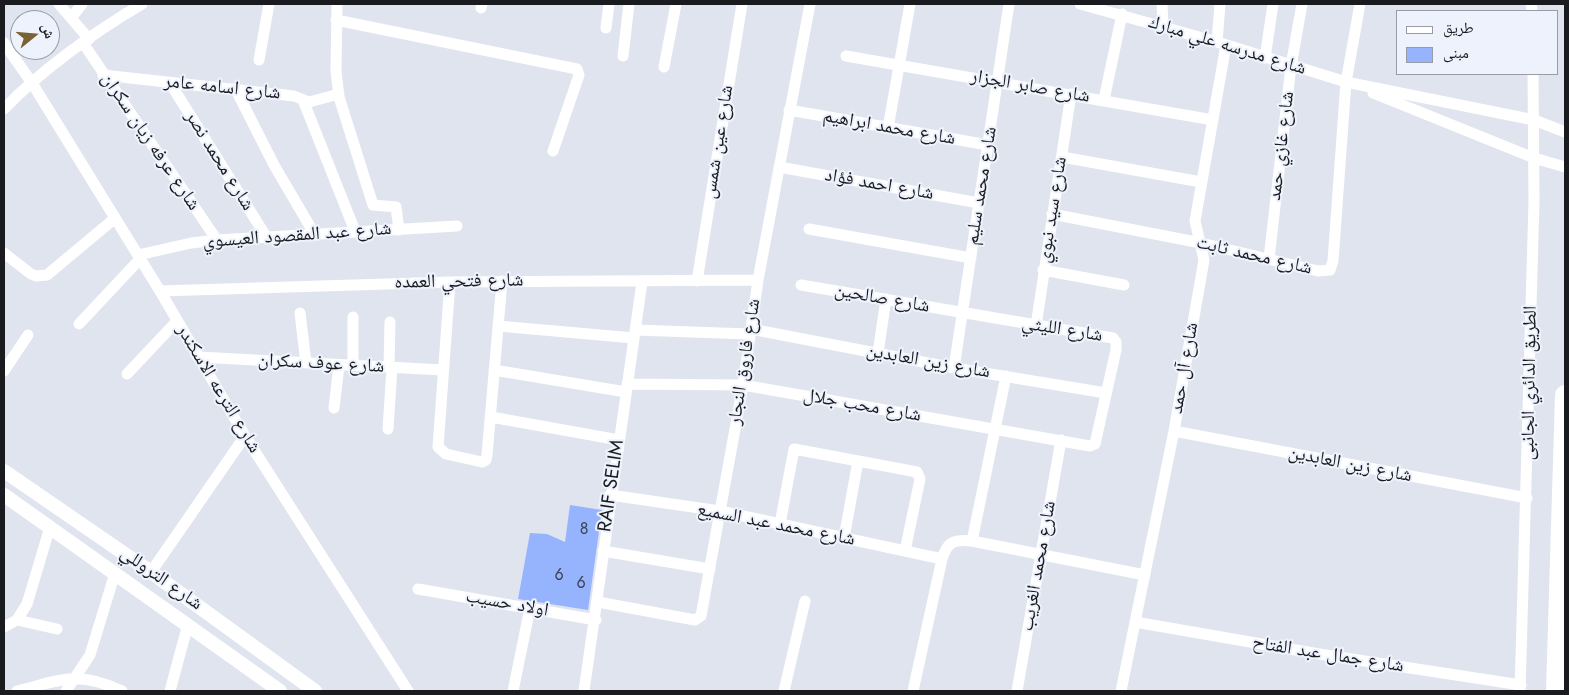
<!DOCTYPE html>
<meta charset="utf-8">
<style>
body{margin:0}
#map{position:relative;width:1569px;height:695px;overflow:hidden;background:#e0e4ee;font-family:Jost,"Noto Naskh Arabic",sans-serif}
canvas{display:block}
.frame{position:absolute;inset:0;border:5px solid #1a1b1f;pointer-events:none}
.legend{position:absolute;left:1396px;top:10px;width:162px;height:65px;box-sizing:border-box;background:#edf2fc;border:1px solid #999ca4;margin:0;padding:6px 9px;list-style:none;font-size:15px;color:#1a1b1f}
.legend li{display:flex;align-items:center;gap:10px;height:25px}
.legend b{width:25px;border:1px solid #999ca4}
.north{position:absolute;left:10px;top:10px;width:50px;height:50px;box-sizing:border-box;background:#edf2fc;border:1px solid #999ca4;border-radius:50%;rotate:73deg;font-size:14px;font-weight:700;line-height:20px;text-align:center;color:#1a1b1f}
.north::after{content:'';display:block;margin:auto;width:18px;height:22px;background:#7b6233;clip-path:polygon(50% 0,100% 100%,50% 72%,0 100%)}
</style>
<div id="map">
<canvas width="1569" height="695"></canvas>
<div class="frame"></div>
<ul class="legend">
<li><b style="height:6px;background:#fff"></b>طريق</li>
<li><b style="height:14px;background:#96b4fd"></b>مبنى</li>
</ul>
<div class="north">ش</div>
</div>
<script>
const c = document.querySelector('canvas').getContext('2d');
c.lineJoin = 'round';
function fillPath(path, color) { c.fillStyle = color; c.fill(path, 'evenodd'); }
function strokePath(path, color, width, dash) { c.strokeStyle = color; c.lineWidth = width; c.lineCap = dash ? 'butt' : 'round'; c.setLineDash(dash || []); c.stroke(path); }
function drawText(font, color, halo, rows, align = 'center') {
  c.font = font + ' Jost,"Noto Naskh Arabic",sans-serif'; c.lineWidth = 4; c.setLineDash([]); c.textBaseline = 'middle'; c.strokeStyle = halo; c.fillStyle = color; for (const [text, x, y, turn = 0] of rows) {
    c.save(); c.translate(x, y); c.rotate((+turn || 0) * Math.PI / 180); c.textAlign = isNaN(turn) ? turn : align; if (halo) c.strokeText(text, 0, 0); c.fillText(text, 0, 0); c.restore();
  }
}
const building = new Path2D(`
 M570,505l32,5 -14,100 -70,-11 12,-66 17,1 18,8z`);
const minor = new Path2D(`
 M59,4l30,35
 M337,4l-1,67 3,26 34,108 23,2 3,23
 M1080,4l137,38 129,40 188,38 31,12
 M1162,4l1,23
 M1531,4l1,7
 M481,8l1,-4
 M71,18l11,-14
 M336,20l241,49 2,6 -26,76
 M606,28l3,-24
 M1217,42l3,-38
 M4,43l28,40 128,208 85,145 163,255
 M83,43l134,197
 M623,56l6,-52
 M846,56l367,64
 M1265,58l8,-54
 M259,60l10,-56
 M664,67l12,-63
 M103,75l191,21 15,6 30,-8
 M170,83l97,155
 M236,90l38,75 41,70
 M1373,93l161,65 31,9
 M303,100l52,131
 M1104,100l18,-86
 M4,109c37,-39 92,-78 138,-105
 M789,110l199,35
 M888,128l22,-124
 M1062,157l139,25
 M779,167l200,36
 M1052,214l149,29 117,28 12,-1 3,-9 13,-179 14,-78
 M809,229l162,29
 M4,253l27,21 5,2 11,-1 67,-56
 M138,255l53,-12 26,-3 240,-14
 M1269,259l22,-193 11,-62
 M1043,270l81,15
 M697,281l45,-277
 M450,282l-12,165 8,7 36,8 4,-2 1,-5 15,-174
 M160,291l290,-9 308,-2
 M300,313l6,50
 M79,324l61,-65
 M498,326l136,12
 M1036,326l35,-232
 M751,329l203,39 152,25
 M635,330l115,4
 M878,353l8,-54
 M198,357l245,13
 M353,365v-48
 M389,367l1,-45
 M954,368l55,-364
 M494,370l132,22
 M4,371l24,-36
 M127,374l50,-53
 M627,384l116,1 347,61 5,-2 21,-94v-8l-3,-4 -312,-53
 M334,408l5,-43
 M491,417l128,23
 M388,429l4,-61
 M1174,431l353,67
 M610,495l110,16 222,48
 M780,524l14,-75 123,23 3,7 -15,72
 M844,538l14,-77
 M972,541l34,-165
 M603,551l107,18
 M151,572l94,-136
 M418,589l178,31
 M598,602l97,18 6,-4 42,-231 15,-105 52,-276
 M17,620l40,9
 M1135,622l184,32 202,31
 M4,627l13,-7 10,-16 23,-77
 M17,691c44,-11 61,-21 105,0
 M66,691l24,-36 25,-82
 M170,691l18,-67
 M513,691l17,-83
 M584,691l58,-409
 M784,691l21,-90
 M913,691l29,-132c5,-17 12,-20 30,-18l173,34
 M1017,691l44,-251
 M1121,691l53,-260 30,-171 -9,-39 31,-176
 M1520,691l14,-490 -1,-127`);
const tertiary = new Path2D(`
 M4,471l147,101 164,119
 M4,495l276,196`);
const motorway = new Path2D(`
 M1556,691l9,-296`);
const numberNames = [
 ["8",584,530],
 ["6",559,576],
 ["6",581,584]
];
const streetNames = [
 ["شارع مدرسه علي مبارك",1227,46,17],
 ["شارع صابر الجزار",1030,87,10],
 ["شارع اسامه عامر",222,88,6],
 ["شارع محمد ابراهيم",889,128,10],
 ["شارع عرفه زيان سكران",150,142,56],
 ["شارع عين شمس",719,142,-81],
 ["شارع غازي حمد",1282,146,-83],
 ["شارع محمد نصر",219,161,58],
 ["شارع احمد فؤاد",879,185,10],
 ["شارع محمد سليم",982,186,-81],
 ["شارع سيد نبوي",1053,210,-81],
 ["شارع عبد المقصود العيسوي",297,236,-4],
 ["شارع محمد ثابت",1254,256,13],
 ["شارع فتحي العمده",459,282,-1],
 ["شارع صالحين",882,299,10],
 ["شارع الليثي",1062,330,9],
 ["شارع فاروق النجار",745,362,-81],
 ["شارع زين العابدين",928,362,10],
 ["شارع عوف سكران",321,364,3],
 ["شارع آل حمد",1185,368,-80],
 ["الطريق الدائري الجانبى",1530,383,-89],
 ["شارع الترعه الاسكندر",218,389,59],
 ["شارع محب جلال",862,406,10],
 ["شارع زين العابدين",1350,465,11],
 ["RAIF SELIM",612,486,-82],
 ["شارع محمد عبد السميع",776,525,11],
 ["شارع محمد الغريب",1039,566,-80],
 ["شارع التروللي",161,579,35],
 ["اولاد حسيب",507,604,10],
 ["شارع جمال عبد الفتاح",1328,655,9]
];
fillPath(building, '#96b4fd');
strokePath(minor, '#fff', 11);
strokePath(tertiary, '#fff', 14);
strokePath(motorway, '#fff', 20);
drawText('16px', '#394156', null, numberNames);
drawText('19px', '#1a1b1f', '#edf2fc', streetNames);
</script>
